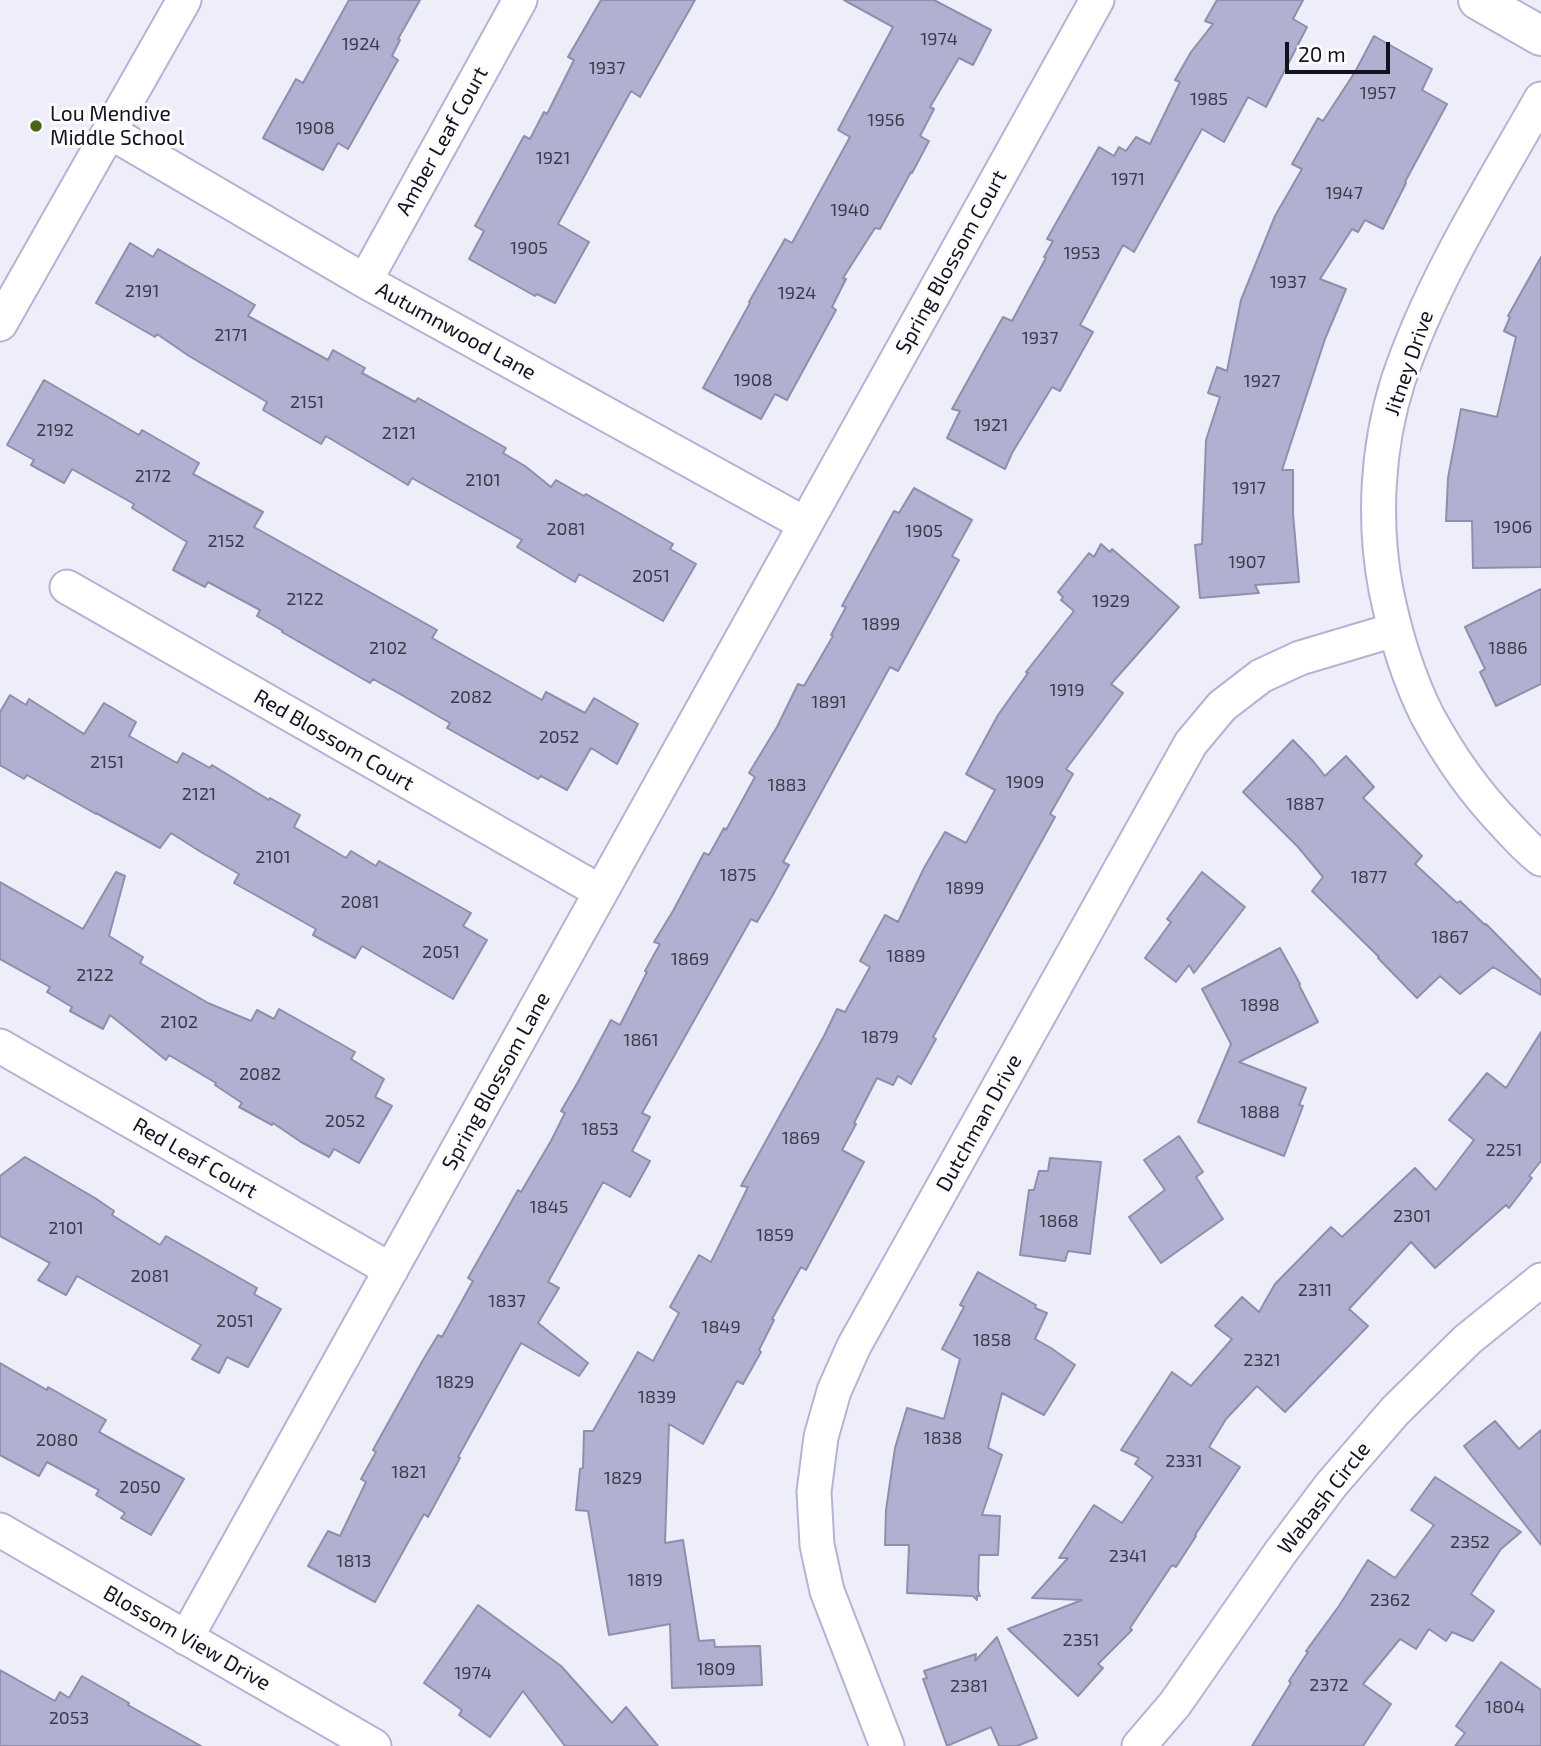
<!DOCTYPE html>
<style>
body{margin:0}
#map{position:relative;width:1541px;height:1746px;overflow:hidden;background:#eeeefb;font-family:"Exo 2",sans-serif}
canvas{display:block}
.scale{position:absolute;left:1285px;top:42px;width:105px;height:32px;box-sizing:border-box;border:4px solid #13121e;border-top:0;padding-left:9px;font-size:21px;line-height:24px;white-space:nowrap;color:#13121e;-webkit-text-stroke:5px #fcfcfc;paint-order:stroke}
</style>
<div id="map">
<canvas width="1541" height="1746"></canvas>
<div class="scale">20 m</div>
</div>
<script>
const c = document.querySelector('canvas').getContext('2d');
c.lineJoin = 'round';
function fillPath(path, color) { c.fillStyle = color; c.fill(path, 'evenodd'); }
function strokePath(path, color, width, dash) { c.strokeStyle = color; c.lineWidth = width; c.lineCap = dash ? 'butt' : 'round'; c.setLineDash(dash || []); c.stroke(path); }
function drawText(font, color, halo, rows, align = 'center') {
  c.font = font + ' "Exo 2",sans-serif'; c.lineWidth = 6; c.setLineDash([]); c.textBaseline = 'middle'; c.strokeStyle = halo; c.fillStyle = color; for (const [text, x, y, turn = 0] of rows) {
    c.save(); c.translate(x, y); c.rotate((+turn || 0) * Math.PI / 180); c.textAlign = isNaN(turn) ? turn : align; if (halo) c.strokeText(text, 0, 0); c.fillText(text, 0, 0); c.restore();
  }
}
const building = new Path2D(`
 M349,0h71l-22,39 2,1 -8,16 6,4 -50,89 -10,-6 -15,27 -60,-32 33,-59 7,4z
 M601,0h94l-55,97 -9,-6 -73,133 31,18 -34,61 -18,-9 -2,2 -66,-37 15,-28 -9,-5 49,-90 6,3 14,-27 3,2 27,-54 -6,-3z
 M844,0h90l57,30 -18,35 -14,-7 -29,49 4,2 -14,27 9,5 -17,32 -1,-1 -31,57 -5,-1 -32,50 3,1 -14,28 4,3 -49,90 -12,-6 -14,25 -58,-31 47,-85 -1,-1 36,-63 7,4 58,-106 -12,-7 55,-103z
 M1217,0h86l-10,19 14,8 -41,80 -18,-10 -24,45 -22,-13 -68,123 -11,-7 -43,80 13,7 -33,59 -8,-4 -40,66 -7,16 -58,-31 13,-27 -8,-2 51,-92 9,4 34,-63 -2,-1 9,-16 -6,-2 52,-92 15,9 5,-9 7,4 10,-14 14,7 30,-62 -5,-2 16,-28 22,-28 -8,-3z
 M1374,36l58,33 -10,21 25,14 -42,78 1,1 -23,46 -18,-9 -7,12 -6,-3 -32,50 26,10 -21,50 -43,131h11v44l6,68 -44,3 4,8 -59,5 -5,-53 7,-1 4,-104 14,-43 -12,-4 9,-26 10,4 14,-71 34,-84 27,-47 -10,-5 26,-46 5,3 32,-49z
 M130,243l23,14 5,-8 97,56 -7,11 80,44 5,-10 32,18 -3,5 53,29 3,-4 88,50 -3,5 22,13 26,21 5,-7 28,16 2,-2 87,50 -3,5 26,15 -33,57 -84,-47 -4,8 -58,-35 5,-7 -110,-62 -4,7 -82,-49 -5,8 -58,-34 4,-8 -78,-46 -32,-22 -2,3 -59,-34z
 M1541,257v310l-68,1 -1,-47h-26l2,-43 13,-69 36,8 19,-80 -12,-6 6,-14 -2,-1z
 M44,380l95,55 3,-5 57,33 -6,11 70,38 -9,15 183,103 -5,8 110,62 4,-8 39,21 9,-15 44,26 -21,40 -26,-16 -24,42 -26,-14 -3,3 -91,-51 3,-5 -50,-29 -27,-15 -3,4 -88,-51 1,-1 -26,-15 3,-6 -52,-28 -3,5 -32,-17 14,-28 -55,-34 2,-4 -62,-35 -8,14 -33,-18 3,-5 -27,-15z
 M914,488l58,32 -20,36 7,4 -61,111 -8,-4 -107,195 6,3 -18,33 -14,24 -6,-3 -109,194 8,4 -18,34 18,10 -20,36 -27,-15 -55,100 11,6 -21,35 50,40 -9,13 -58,-33 -63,114 2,1 -32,59 -4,-3 -49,88 -67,-36 20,-35 12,5 26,-54 -5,-3 15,-27 -3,-2 50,-90 15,-25 4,2 31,-56 -5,-3 32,-56 18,-32 3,2 30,-51 14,-28 -4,-2 17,-29 33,-62 9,5 27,-53 -2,-1 15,-27 -6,-2 19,-31 31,-58 5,2 15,-27 2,2 29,-53 -6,-4 28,-46 21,-43 6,2 29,-50 -2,-1 15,-28 -4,-1 52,-95 5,2z
 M1101,544l9,8 2,-3 67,58 -68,77 12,9 -57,76 7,5 -23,40 5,3 -122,220 3,2 -25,45 -13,-8 -5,9 -16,-7 -23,45 2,1 -14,26 22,12 -58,108 -5,-3 -29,52 2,1 -15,30 2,2 -18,32 -6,-3 -34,63 -34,-20 -4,119 18,-3 16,101 15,-1 1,7 45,-1 2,39 -90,3 -2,-64 -61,11 -21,-124 -12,-1 4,-41 3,-1 1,-37h9l45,-79 15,9 26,-48 -9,-6 29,-52 12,7 37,-75 -7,-1 83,-150 13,-27 8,3 25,-45 -10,-6 25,-46 13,7 26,-54 21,-36 21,11 29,-53 -29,-16 32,-59 30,-42 -2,-1 48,-61 -13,-11 2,-3 -5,-5 31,-39 5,4z
 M1541,589v95l-45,22 -16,-34 5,-3 -20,-42z
 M10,695l16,10 3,-6 55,35 20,-31 32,19 -7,14 48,27 6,-10 27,15 2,-3 57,35 1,-2 30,17 -6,12 52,31 5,-7 25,15 3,-5 92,52 -8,13 24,14 -34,59 -91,-53 -7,12 -42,-23 3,-6 -82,-46 5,-9 -38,-22 -30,-19 -11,15 -64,-35v1l-69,-39 -3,4 -24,-14v-53z
 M1293,740l20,21 12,15 21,-20 28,31 -11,11 59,58 -7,8 42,39 3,-2 25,24 1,-1 55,56v15l-48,-28 -33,27 -20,-18 -23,22 -39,-40 1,-1 -67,-66 11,-14 -25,-30 -55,-55z
 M116,872l9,4 -16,60 34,21 -3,6 68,40 43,18 6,-11 17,9 5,-10 76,43 -4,7 33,20 -9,18 17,9 -33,57 -25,-14 -5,8 -28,-15 -28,-19 -1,2 -33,-18 3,-4 -27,-18 1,-2 -47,-28 -3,5 -56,-45 -7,14 -33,-18 2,-4 -25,-15 3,-5 -50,-28v-77l83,47z
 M1202,872l43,35 -51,66 -5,-8 -13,17 -31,-24 26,-36 -4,-3z
 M1280,948l20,36 -1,1 19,37 -79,40 67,26 -7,17 4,1 -19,50 -86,-34 33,-78 -29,-55z
 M1541,1032v129l-12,15 3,2 -23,30 -3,-3 -71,63 -24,-26 -62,67 19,17 -83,86 -28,-26 -31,33 -17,28 31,20 -45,68 1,1 -20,31 -4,-2 -42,63 2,2 -34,34 5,4 -25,28 -70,-67 74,-29 -50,-2 36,-40h-9l35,-53 28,18 31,-46 -18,-13 4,-6 -18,-8 51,-78 19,14 41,-47 -17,-13 27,-29 17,15 16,-28 56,-57 11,10 73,-69 21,22 38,-50 -25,-20 38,-47 19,15z
 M1179,1136l24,36 -7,5 27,42 -62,44 -32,-46 36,-27 -21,-30z
 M25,1157l70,41 19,13 -2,4 48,30 6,-9 91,52 -3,6 27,15 -33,58 -21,-10 -8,16 -27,-14 9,-14 -124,-69 -11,19 -28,-15 12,-17 -50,-27v-60z
 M1050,1158l51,4 -11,92 -22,-3 -3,10 -45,-6 9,-65h5l5,-19h9z
 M978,1272l58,33 -1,3 12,5 -12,26 16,9 24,17 -31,50 -42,-22 -14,55 14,7 -20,60 18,1 -2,39h-19l-1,35 2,6h-3v4l-4,-4 -66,-3 2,-48h-24l1,-35 9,-62 12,-40 37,11 16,-60 -18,-10 22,-42 -4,-2z
 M0,1363l47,27 1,-3 58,33 -7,12 85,47 -33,56 -30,-17 4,-5 -29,-18 3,-5 -52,-28 -8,14 -39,-21z
 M1495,1421l24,28 22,-19v115l-77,-99z
 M1435,1477l86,55 -20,17 -30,45 23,17 -21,30 -21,-9 -6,9 -17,-12 -13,20 -16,-10 -37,45 28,20 -28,42h-111l39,-63 -2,-2 19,-29 -2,-1 33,-45 29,-46 27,18 39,-53 -23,-15z
 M478,1605l83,61 51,57 14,-16 32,39h-93l-42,-55 -33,46 -31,-22 3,-5 -38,-27z
 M997,1637l40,101 -20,8h-18l-8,-19 -44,19 -24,-67 4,-1 -3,-7 52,-17 -1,7z
 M1501,1662l40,28v56h-86l10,-13 -9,-7z
 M0,1670l55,31 5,-9 9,6 13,-22 47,27 -1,2 73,41h-201z`);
const street = new Path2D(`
 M1541,99c-51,90 -110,183 -143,282 -21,66 -25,141 -12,209 9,44 21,85 41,125 22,41 47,77 80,111 11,12 21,23 34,33
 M110,132l255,149 440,243
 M365,281l155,-281
 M0,324l184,-324
 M67,587l534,305
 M0,1046l391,224
 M0,1530l374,216
 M186,1638l911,-1638
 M887,1746l-60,-155 -10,-46 -3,-53 7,-55 13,-46 20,-45 337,-603 31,-37 39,-30 39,-18 94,-28
 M1139,1746l36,-42 105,-151 51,-68 64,-74 72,-71 74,-60`);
const secondary = new Path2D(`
 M1478,0l63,36`);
const markers = [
 [36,126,7,"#4b6516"]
];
const numberNames = [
 ["1974",939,39],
 ["1924",361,44],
 ["1937",607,68],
 ["1957",1378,93],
 ["1985",1209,99],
 ["1956",886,120],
 ["1908",315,128],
 ["1921",553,158],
 ["1971",1128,179],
 ["1947",1344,193],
 ["1940",850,210],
 ["1905",529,248],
 ["1953",1082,253],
 ["1937",1288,282],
 ["2191",142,291],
 ["1924",797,293],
 ["2171",231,335],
 ["1937",1040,338],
 ["1908",753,380],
 ["1927",1262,381],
 ["2151",307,402],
 ["1921",991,425],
 ["2192",55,430],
 ["2121",399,433],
 ["2172",153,476],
 ["2101",483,480],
 ["1917",1249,488],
 ["1906",1513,527],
 ["2081",566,529],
 ["1905",924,531],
 ["2152",226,541],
 ["1907",1247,562],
 ["2051",651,576],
 ["2122",305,599],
 ["1929",1111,601],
 ["1899",881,624],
 ["2102",388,648],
 ["1886",1508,648],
 ["1919",1067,690],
 ["2082",471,697],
 ["1891",829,702],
 ["2052",559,737],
 ["2151",107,762],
 ["1909",1025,782],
 ["1883",787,785],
 ["2121",199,794],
 ["1887",1305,804],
 ["2101",273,857],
 ["1875",738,875],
 ["1877",1369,877],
 ["1899",965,888],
 ["2081",360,902],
 ["1867",1450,937],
 ["2051",441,952],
 ["1889",906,956],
 ["1869",690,959],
 ["2122",95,975],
 ["1898",1260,1005],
 ["2102",179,1022],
 ["1879",880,1037],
 ["1861",641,1040],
 ["2082",260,1074],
 ["1888",1260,1112],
 ["2052",345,1121],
 ["1853",600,1129],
 ["1869",801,1138],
 ["2251",1504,1150],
 ["1845",549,1207],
 ["2301",1412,1216],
 ["1868",1059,1221],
 ["2101",66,1228],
 ["1859",775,1235],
 ["2081",150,1276],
 ["2311",1315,1290],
 ["1837",507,1301],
 ["2051",235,1321],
 ["1849",721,1327],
 ["1858",992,1340],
 ["2321",1262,1360],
 ["1829",455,1382],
 ["1839",657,1397],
 ["1838",943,1438],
 ["2080",57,1440],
 ["2331",1184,1461],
 ["1821",409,1472],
 ["1829",623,1478],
 ["2050",140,1487],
 ["2352",1470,1542],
 ["2341",1128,1556],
 ["1813",354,1561],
 ["1819",645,1580],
 ["2362",1390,1600],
 ["2351",1081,1640],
 ["1809",716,1669],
 ["1974",473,1673],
 ["2372",1329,1685],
 ["2381",969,1686],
 ["1804",1505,1707],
 ["2053",69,1718]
];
const poiNames = [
 ["Lou Mendive",50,114],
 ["Middle School",50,138]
];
const streetNames = [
 ["Amber Leaf Court",442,141,-61],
 ["Spring Blossom Court",951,262,-61],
 ["Autumnwood Lane",456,331,29],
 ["Jitney Drive",1409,363,-71],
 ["Red Blossom Court",334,740,30],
 ["Spring Blossom Lane",496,1081,-61],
 ["Dutchman Drive",979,1123,-61],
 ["Red Leaf Court",195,1158,30],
 ["Wabash Circle",1324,1498,-52],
 ["Blossom View Drive",187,1638,30]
];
fillPath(building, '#b2b0d0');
strokePath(building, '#8f8ead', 2);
strokePath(street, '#b4b3d3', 37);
strokePath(secondary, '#b4b3d3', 42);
strokePath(street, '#fff', 33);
strokePath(secondary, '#fff', 38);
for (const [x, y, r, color] of markers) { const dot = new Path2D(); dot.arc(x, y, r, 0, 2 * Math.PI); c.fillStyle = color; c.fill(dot); strokePath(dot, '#fcfcfc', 2.5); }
drawText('18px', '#3b3a4a', null, numberNames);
drawText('21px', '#13121e', '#fcfcfc', poiNames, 'left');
drawText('21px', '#13121e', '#fcfcfc', streetNames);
</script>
